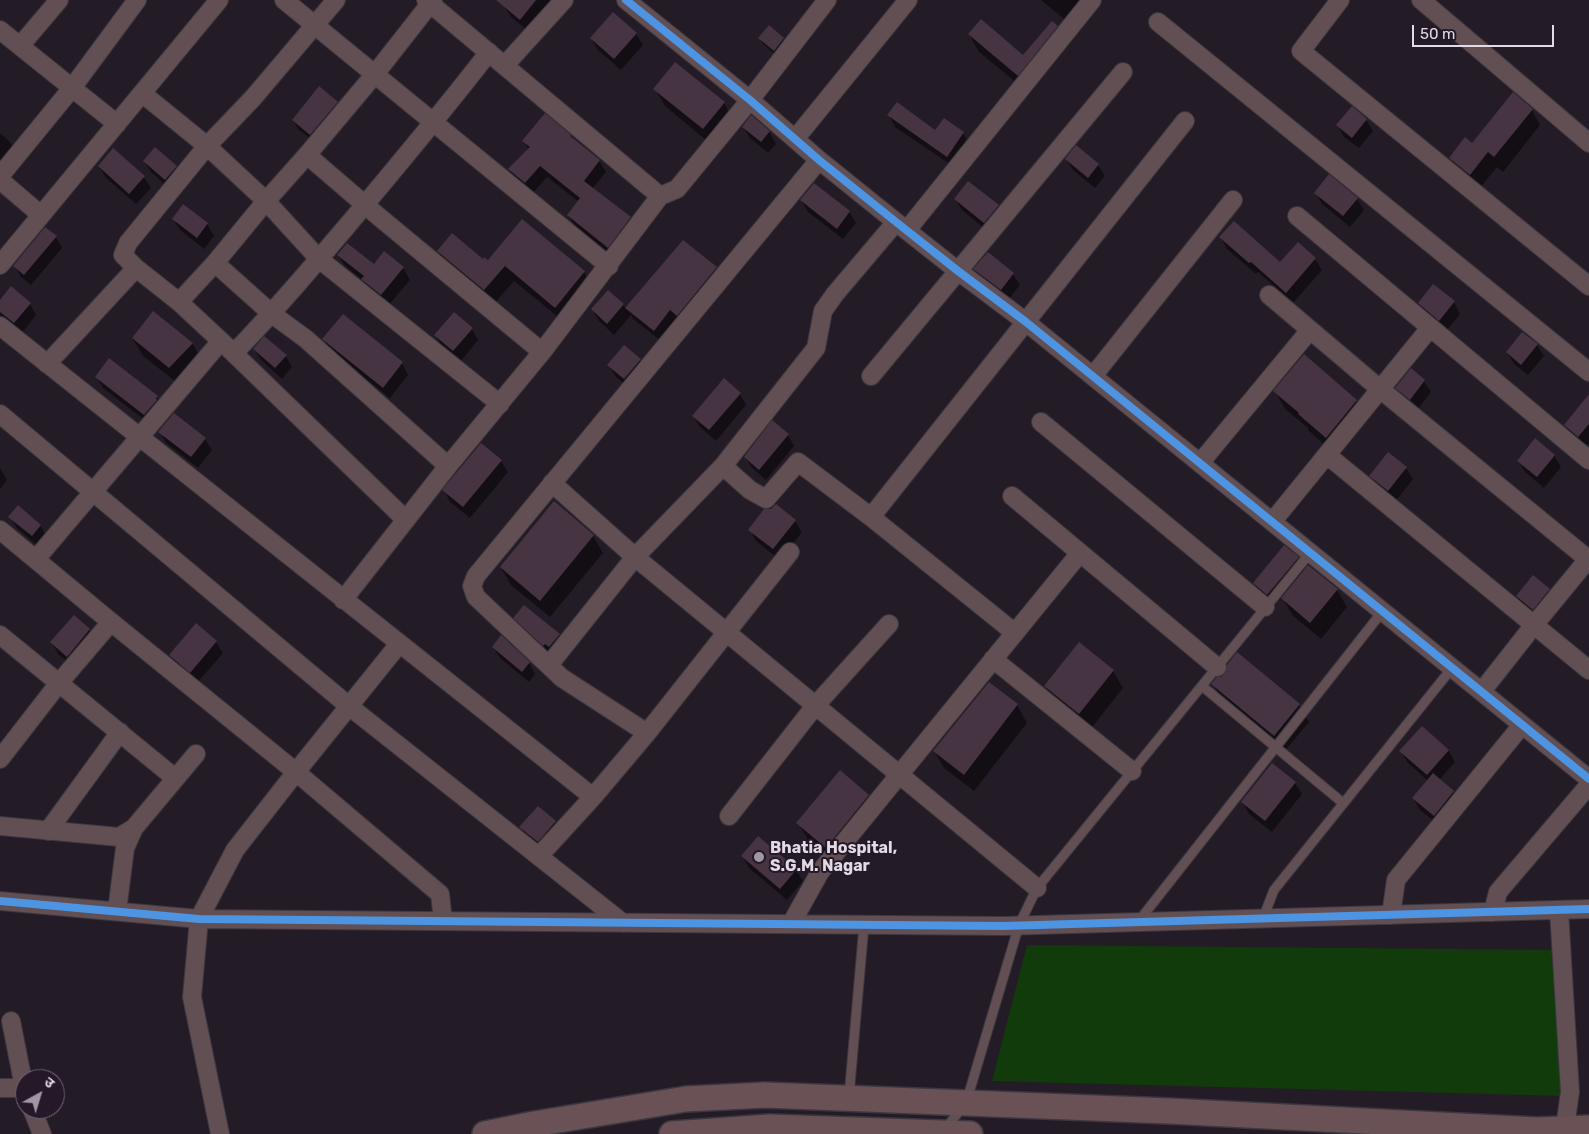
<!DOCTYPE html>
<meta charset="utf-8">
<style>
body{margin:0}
#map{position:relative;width:1589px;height:1134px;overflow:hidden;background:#231c26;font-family:Rubik,"Noto Sans Devanagari",sans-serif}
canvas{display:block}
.north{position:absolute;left:15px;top:1069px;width:50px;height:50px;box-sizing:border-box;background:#251929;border:1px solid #716674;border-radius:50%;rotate:39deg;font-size:14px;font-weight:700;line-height:20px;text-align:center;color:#e2dae5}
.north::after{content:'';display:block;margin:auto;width:18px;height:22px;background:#9f98a2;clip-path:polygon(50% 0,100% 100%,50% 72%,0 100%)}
.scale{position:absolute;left:1412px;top:25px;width:142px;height:22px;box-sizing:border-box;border:2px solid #e2dae5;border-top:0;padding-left:6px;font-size:15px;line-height:18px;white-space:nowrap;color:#e2dae5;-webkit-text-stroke:4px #251929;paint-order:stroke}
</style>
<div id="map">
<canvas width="1589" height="1134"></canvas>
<div class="north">उ</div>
<div class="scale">50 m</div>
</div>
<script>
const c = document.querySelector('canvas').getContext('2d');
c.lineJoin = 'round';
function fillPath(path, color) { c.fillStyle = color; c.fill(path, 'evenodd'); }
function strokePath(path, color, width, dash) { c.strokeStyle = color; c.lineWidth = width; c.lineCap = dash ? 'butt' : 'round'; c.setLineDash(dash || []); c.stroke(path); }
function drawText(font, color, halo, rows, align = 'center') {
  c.font = font + ' Rubik,sans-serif'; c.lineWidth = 4; c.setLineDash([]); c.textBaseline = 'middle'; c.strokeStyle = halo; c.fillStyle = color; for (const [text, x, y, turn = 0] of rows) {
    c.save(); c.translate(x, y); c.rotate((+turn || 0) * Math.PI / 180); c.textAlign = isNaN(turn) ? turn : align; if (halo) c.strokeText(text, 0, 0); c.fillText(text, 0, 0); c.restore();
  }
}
const green = new Path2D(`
 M1027,945l532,5 7,146 -574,-15z`);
const shadow = new Path2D(`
 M504,0h48l-25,30 -16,-13 -7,-11z
 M1041,0h47l-19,23z
 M1057,26l10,18 -39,48 -49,-40 -10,-18 54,22z
 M769,27l14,12 3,5 -9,12 -14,-12 -3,-6z
 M636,34l7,11 -22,25 -23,-20 -7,-12z
 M655,89l69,14 10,17 -21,26 -48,-40z
 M337,102l5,9 -26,32 -18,-14 -5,-9z
 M1352,108l14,12 7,11 -14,17 -15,-11 -6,-12z
 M1532,110l8,15 -37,47 -6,-5 -18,22 -20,-16 -9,-15z
 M889,115l46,17 28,1 7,12 -16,22 -59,-40z
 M751,117l18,15 7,12 -8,9 -18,-15 -7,-11z
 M0,133l9,8 7,11 -16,19z
 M524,142l75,19 7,11 -14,17 38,29 6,12 -21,28 -40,-32 -7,-11 11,-13 -32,-25 -15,17 -16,-13 -7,-11 20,-20z
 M1066,159l32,6 7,11 -10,12 -22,-18z
 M144,161l32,6 6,11 -10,13 -21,-19z
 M99,166l45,11 7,11 -15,16 -30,-26z
 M1316,193l41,6 7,11 -14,17 -28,-23z
 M955,199l43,7 6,12 -13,16 -29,-24z
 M801,200l48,12 7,11 -13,16 -35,-27z
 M183,205l24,19 7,12 -10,13 -24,-19 -7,-11z
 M56,237l6,11 -31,37 -10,-8 -6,-11z
 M1221,237l59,27 35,-5 7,11 -29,33 -35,-31 -2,2 -29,-25z
 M438,251l50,11 96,10 9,16 -29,34 -50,-41 -21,24 -46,-38z
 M338,255l36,11 29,2 7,12 -22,26 -18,-15 -6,-10 -19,-15z
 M716,268l6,12 -61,61 -28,-22 -2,-4 -17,20 -15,-14 -7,-12 16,-17 15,13 3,4 30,-36z
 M975,269l38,5 7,11 -12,15 -27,-19z
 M0,302l30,2 6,11 -15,19 -19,-16 -2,-4z
 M1454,302l6,12 -14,17 -20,-17 -7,-11z
 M472,329l6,11 -18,22 -18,-15 -6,-11z
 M133,339l59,4 10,18 -22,24 -37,-29z
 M324,339l78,24 6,12 -18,23 -60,-47z
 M1537,345l7,11 -16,19 -14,-11 -7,-12z
 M254,349l32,7 6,11 -10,12 -21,-19z
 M1304,356l52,45 10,18 -30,36 -27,-24 -2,-4 -22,-18 -10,-18z
 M640,360l7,11 -16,19 -16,-14 -6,-11z
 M1411,370l13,11 7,11 -14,18 -14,-11 -6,-11z
 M97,377l60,20 7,11 -13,17 -48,-37z
 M740,394l6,11 -30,36 -16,-14 -7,-11z
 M1589,407v36l-4,5 -13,-12 -7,-11z
 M160,432l45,7 7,11 -14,18 -32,-25z
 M788,435l6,11 -28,34 -14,-12 -7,-11z
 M1389,454l17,14 7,11 -18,23 -18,-15 -6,-11z
 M1554,455l7,12 -17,21 -19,-16 -7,-11z
 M501,461l7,11 -38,46 -20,-16 -6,-12z
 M0,468l7,12 -7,9z
 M10,517l30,8 7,12 -8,10 -22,-19z
 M795,521l7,11 -22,28 -24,-19 -6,-11z
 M593,536l10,17 -53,64 -39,-32 -10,-17z
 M1298,558l7,13 4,-4 28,23 10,17 -26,32 -28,-23 -11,-19 -8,9 -13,-11 -6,-11z
 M1549,589l7,12 -16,20 -16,-13 -7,-12z
 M74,617l15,13 7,11 -22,26 -16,-13 -6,-12z
 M515,618l44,17 7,11 -16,10 -29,-27z
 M197,625l19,17 7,11 -26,30 -20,-16 -6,-11z
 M493,647l36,16 6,11 -6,8 -29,-24z
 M1113,671l10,17 -34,43 -34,-27 -10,-18z
 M1227,674l72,31 10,17 -25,30 -61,-51 -10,-17z
 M989,683l28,22 10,18 -53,68 -30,-23 -10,-17z
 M1448,750l7,12 -16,18 14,12 7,11 -19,24 -21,-17 -7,-12 15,-17 -20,-18 -7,-11z
 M1295,783l7,11 -30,38 -23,-18 -6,-11z
 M868,796l10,17 -42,51 -28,-24 -10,-17z
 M555,822l6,11 -17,19 -17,-13 -6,-12z
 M742,856l54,14 7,11 -16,19 -38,-32z`);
const building = new Path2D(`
 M496,0h40l-16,20z
 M613,12l24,21 -23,26 -24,-21z
 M981,19l42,36 29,-34 6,5 -40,50 -50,-42z
 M769,25l15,13 -10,13 -16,-13z
 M675,62l50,40 -22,27 -50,-40z
 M319,86l19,16 -28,33 -18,-15z
 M1513,92l20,17 -39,48 -6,-5 -18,23 -21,-17 16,-21 7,6z
 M897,102l38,28 9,-12 20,14 -17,25 -60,-42z
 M1352,106l15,13 -15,19 -16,-13z
 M545,113l26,22 -1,1 30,24 -16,21 47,36 -23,31 -41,-33 13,-17 -40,-32 -15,17 -17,-14 22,-22 -8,-6z
 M751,115l19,16 -9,11 -19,-15z
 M1076,145l23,19 -11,14 -23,-19z
 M155,147l22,19 -12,14 -22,-19z
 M113,148l32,28 -16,18 -31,-28z
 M1329,174l29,24 -15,18 -29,-23z
 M968,181l31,24 -15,18 -30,-24z
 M814,183l36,28 -13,18 -37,-29z
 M183,204l25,19 -11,15 -25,-19z
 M522,219l63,52 -30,37 -50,-42 -21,24 -47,-39 15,-18 31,26 1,-2 4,3z
 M1234,221l46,41 18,-20 18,16 -30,35 -35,-31 -2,1 -30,-26z
 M45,227l12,9 -33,39 -11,-9z
 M683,240l34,27 -40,49 -7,-6 -16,21 -29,-23z
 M347,243l27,21 10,-13 20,16 -23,28 -20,-16 3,-3 -27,-21z
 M988,252l26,21 -13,17 -28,-21z
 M1433,284l22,17 -16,20 -21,-18z
 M11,286l20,17 -17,20 -14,-11v-12z
 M608,290l16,14 -17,20 -16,-15z
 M153,311l40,32 -24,25 -37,-30z
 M454,312l19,16 -20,23 -19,-16z
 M343,314l60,48 -20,26 -61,-49z
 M1522,332l16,12 -17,21 -15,-13z
 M264,336l23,19 -12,13 -22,-19z
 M624,345l17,14 -17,20 -17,-14z
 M1304,354l53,46 -31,38 -28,-24 1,-1 -26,-22z
 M109,358l49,38 -2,2 1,2 -13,15 -49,-38z
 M1411,368l14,12 -15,20 -15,-12z
 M724,378l17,15 -32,37 -17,-14z
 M1589,394v30l-11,13 -14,-12z
 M174,413l32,25 -15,19 -33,-25z
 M772,420l17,14 -30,36 -15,-13z
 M1535,438l20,17 -18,22 -20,-16z
 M481,443l21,17 -39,47 -21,-17z
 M1388,452l19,15 -19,24 -19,-15z
 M554,501l40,34 -54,66 -40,-34z
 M776,504l20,16 -23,29 -25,-19 16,-21h7z
 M18,505l23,20 -9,11 -24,-19z
 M1284,545l15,12 -32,38 -14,-12z
 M1308,565l30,24 -28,34 -29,-25z
 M1533,575l17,14 -17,21 -17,-14z
 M524,605l36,29 -11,13 -4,-3 -2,2 -30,-28z
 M74,615l16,14 -23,28 -17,-15z
 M196,623l21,18 -27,32 -21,-18z
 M501,635l29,27 -8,10 -30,-25z
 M1079,642l35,28 -35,44 -35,-28z
 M1237,652l63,52 -26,32 -63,-52 6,-7h4l4,-4 2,-8z
 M989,682l29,22 -54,71 -31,-24z
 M1422,726l27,24 -22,25 -28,-24z
 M1272,763l24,19 -31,39 -24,-19z
 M840,770l29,25 -43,53 -30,-25z
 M1433,773l21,18 -20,25 -22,-18z
 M538,806l18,15 -18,21 -19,-15z
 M758,836l39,33 -17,20 -39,-33z`);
const lane = new Path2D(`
 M1202,686l141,117
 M1263,918l11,-28 178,-222
 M1138,922l244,-310
 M849,1096l15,-171
 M945,1129l21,-26 53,-178 18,-37 273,-335`);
const street = new Path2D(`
 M284,0l325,266
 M336,0l-83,98 -46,48 -79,97 -5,12 13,13 43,34 42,39 185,179
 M426,0l234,196
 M626,0l124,100 69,60 77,62 62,49 68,51 563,457
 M1340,0l-39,51 288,235
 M1421,0l168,143
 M1158,22l431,350
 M0,30l117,94
 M20,46l39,-46
 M505,65l59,-65
 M143,94l64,52 59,55 53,58 181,145
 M795,139l113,-139
 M307,155l71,61 164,136
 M0,176l72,-88 65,-88
 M0,180l41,35
 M1297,216l292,244
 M907,230l185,-230
 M215,263l57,51 34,25 142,127
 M0,265l219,-265
 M1269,295l111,94 209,171
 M179,302l36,-39 51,-62 41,-46 68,-81 58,-74
 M0,326l593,471
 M234,353c42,-43 79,-87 118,-133 47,-56 93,-111 137,-168
 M47,364l89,-96
 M871,376l252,-304
 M1093,376l140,-176
 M0,414l350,293 273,216
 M1041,422l224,185
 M1327,455l262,215
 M1200,463l110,-133
 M723,466l27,24 16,9 32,-37 73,55 144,116
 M552,483l83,74 402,331
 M1012,496l205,171
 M871,517l314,-396
 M1272,522l158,-194
 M0,530l111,92 185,150 144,122 3,27
 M36,559l185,-218
 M343,600l105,-134 94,-114 118,-156 17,-7 73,-89 77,-100
 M0,635l175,143
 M993,659l139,112
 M549,665l86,-108 88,-91 93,-118 7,-37 12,-17 61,-72
 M1482,691l52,-66 55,-67
 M647,733l143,-181
 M0,759l59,-76 52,-61
 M729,816l86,-110 74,-82
 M0,826l119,11 15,-9 62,-74
 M48,831l72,-99
 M539,856l54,-59 54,-64 -85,-55 -86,-81 -4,-11 4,-10 343,-416
 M0,901l199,18 804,7 586,-17
 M1559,910l11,182 -6,42
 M117,911l8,-63 9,-20
 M1493,912l5,-20 91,-107
 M1391,915l5,-35 126,-155
 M791,924l29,-52 260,-319
 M11,1021l14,71
 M0,1088h24
 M32,1109l10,25
 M220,1134l-28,-137 7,-78 36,-69 61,-78 103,-128`);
const secondary = new Path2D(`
 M485,1134l49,-10 152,-25 79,-4 404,16 368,19 52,-2
 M672,1134l98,-7 200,7`);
const cycleway = new Path2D(`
 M626,0l124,100 69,60 77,62 62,49 68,51 563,457
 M0,901l199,18 804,7 586,-17`);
const markers = [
 [759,857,6,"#9f98a2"]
];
const poiNames = [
 ["Bhatia Hospital,",770,848],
 ["S.G.M. Nagar",770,866]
];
fillPath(green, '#113b0b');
fillPath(shadow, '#0007');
fillPath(building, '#463443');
strokePath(lane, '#3d3740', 11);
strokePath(street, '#3d3740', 20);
strokePath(secondary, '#3d3740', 28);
strokePath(lane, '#624f53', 9);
strokePath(street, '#624f53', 18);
strokePath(secondary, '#695156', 25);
strokePath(cycleway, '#4d94e3', 8);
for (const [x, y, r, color] of markers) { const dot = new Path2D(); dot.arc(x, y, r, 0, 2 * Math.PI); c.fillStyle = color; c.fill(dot); strokePath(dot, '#251929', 2); }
drawText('bold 16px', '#e2dae5', '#251929', poiNames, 'left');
</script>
